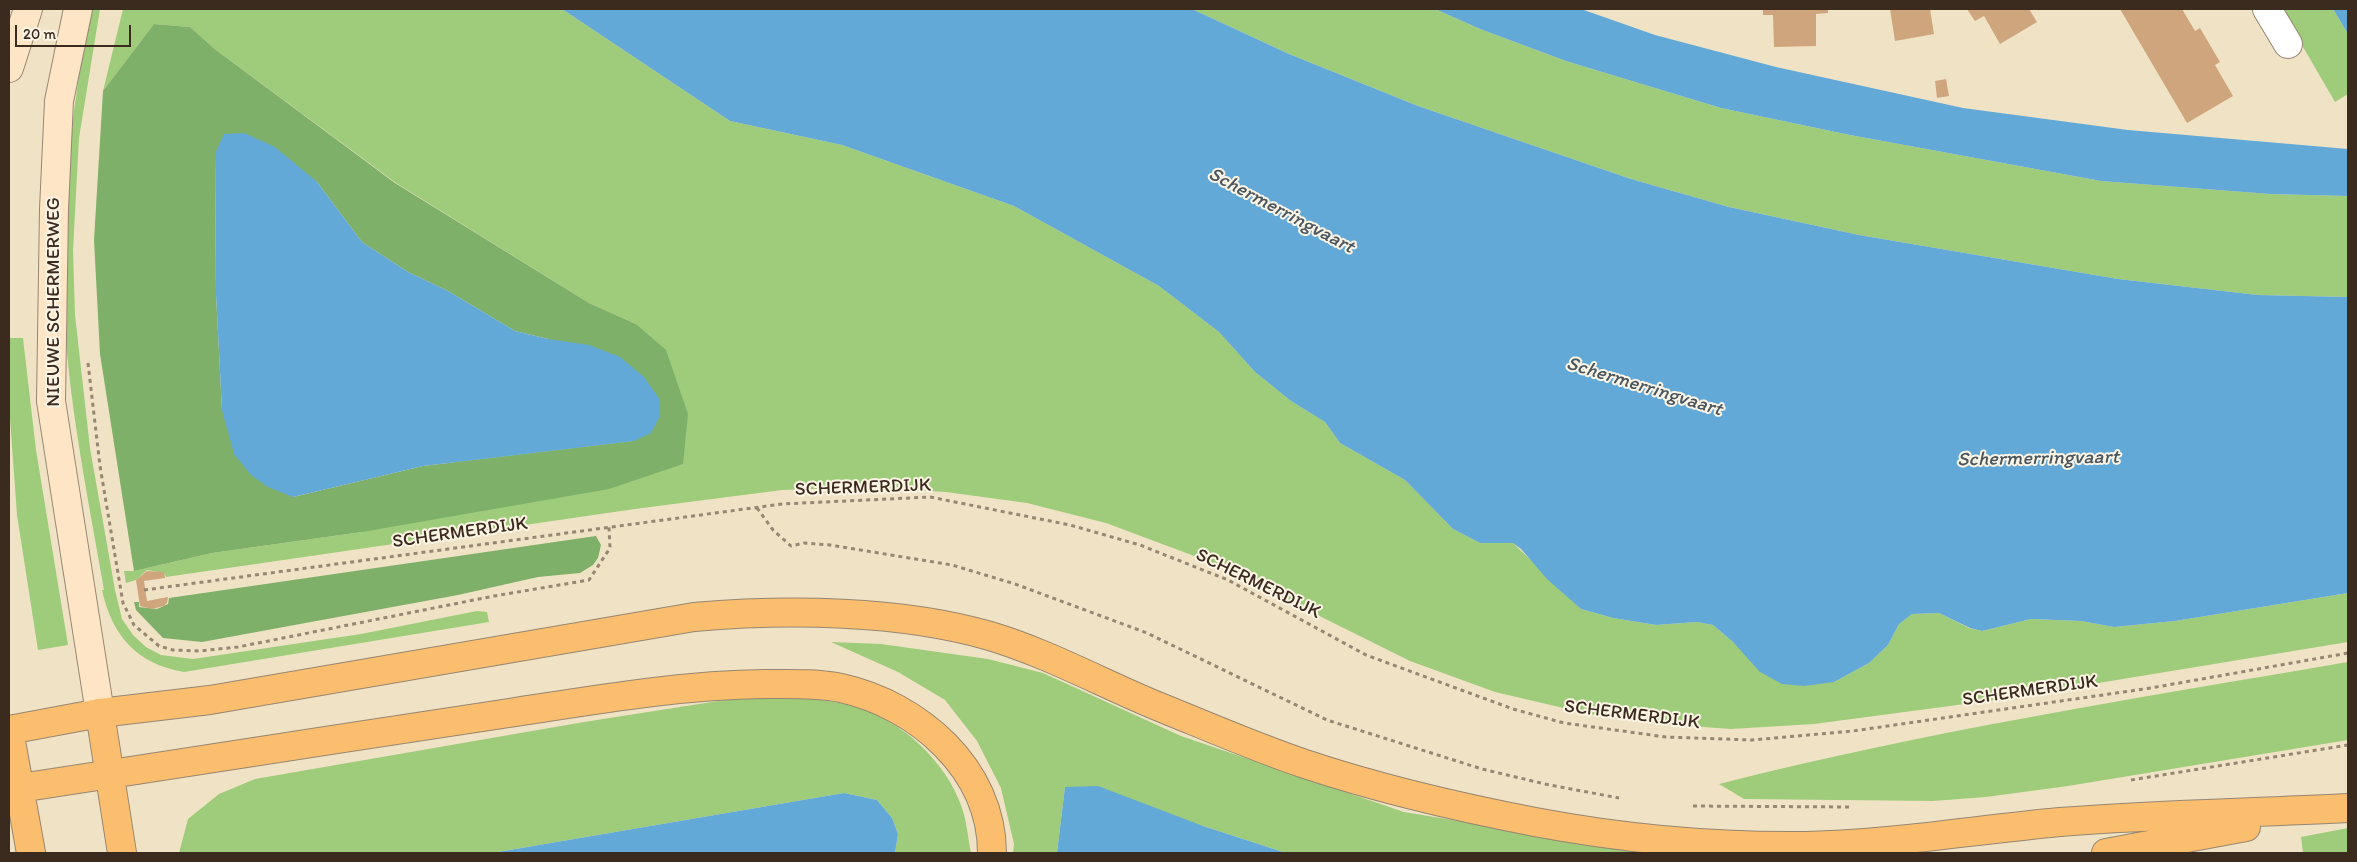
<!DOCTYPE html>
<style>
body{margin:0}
#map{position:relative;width:2357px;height:862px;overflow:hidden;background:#f0e3c5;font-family:Itim,sans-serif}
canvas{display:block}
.frame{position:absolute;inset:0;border:10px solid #3b2a1e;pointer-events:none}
.scale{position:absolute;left:15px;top:25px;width:116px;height:22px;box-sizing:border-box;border:2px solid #3b2a1e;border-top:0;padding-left:6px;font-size:15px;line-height:18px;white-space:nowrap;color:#3b2a1e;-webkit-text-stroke:4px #fcf5e5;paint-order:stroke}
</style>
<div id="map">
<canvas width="2357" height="862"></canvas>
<div class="frame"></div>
<div class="scale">20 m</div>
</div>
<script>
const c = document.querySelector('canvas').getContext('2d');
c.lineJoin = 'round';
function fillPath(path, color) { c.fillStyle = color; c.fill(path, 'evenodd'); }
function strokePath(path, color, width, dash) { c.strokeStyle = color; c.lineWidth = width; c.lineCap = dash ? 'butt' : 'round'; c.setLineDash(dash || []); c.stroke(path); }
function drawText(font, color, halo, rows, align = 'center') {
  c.font = font + ' Itim,sans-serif'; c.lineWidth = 4; c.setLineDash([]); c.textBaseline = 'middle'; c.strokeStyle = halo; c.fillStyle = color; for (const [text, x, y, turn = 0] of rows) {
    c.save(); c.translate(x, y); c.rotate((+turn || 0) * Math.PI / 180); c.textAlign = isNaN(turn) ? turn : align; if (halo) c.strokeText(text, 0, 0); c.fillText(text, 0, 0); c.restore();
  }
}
const green = new Path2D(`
 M91,9h9l-21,129 -6,112 2,65 15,133 25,142 7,29 11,16 13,12 15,8 32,4 168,-25 116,-23 10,1 2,10 -305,50c-47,-8 -72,-36 -82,-82h2c-18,-105 -41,-212 -41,-319 0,-88 11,-176 28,-262z
 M123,9h439l168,112 112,24 172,61 145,80 60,46 36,40 36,29 34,21 15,21 65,37 48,49 27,14h33l68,66 32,9 43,7 41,-3 16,3 20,17 101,40 35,-19 19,-18 11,-21 13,-10 27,-1 30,15 13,3 49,-12 50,2 33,6 61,-6 173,-28v49l-353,58 -181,24 -83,5 -68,-5 -74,-10 -94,-22 -85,-31 -197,-98 -107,-40 -79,-20 -81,-11 -80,-5 -84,3 -147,19 -469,68 -2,-4 -17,-3 -11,10 -10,3 -2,-12h10l78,-18 150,-21 274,-208 -47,-21 -193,-120 -180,-133 -26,-23 -36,-3 -51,67z
 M1192,9h243l45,20 86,32 155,47 129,27 251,46 169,13 78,2v101l-90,-2 -140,-16 -259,-44 -130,-28 -98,-28 -213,-73 -129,-52z
 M2281,9h52l15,25v60l-13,8z
 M9,338h14l13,112 32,195 -30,5 -21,-135 -8,-110z
 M831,642l50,2 107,15 55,14 138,63 223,76 247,41h-365l-83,-27 -138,-39 -8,66h-44l1,-9 -13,-56 -24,-47 -32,-41 -47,-28z
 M2348,662v78l-280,46 -82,11 -53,4 -189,-2 -25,-15c207,-53 419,-86 629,-122z
 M750,696c34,1 69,1 102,10 48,12 95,56 110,102 5,14 6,31 9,45h-76l3,-19 -6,-16 -15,-18 -33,-7 -352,60h-313l9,-34 31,-25 36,-15 329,-57z
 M2348,828v25h-45l-2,-16z`);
const forest = new Path2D(`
 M154,24l36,3 26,23 179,133 194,120 47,21 30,26 22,64 -5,50 -74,25 -247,43 -150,21 -78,18 -34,-217 -6,-114 9,-149zM215,154l102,28 45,60 46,30 40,19 67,40 33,8 86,102 -211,25 -130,31 -71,-87 -6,-116z
 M596,536l5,9 -3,13 -5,7 -13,8 -42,4 -80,18 -256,47 -39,-4 -27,-28 -2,-8h5v5l18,2 11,-5 1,-6z`);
const water = new Path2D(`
 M562,9h630l97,45 129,52 213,73 98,28 130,28 259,44 140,16 90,2v296l-173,28 -61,6 -33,-6 -50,-2 -49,12 -12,-3 -31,-15 -27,1 -13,10 -11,21 -19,18 -35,19 -30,4 -22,-2 -22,-12 -27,-30 -20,-17 -16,-3 -41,3 -43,-7 -32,-9 -34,-30 -26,-30 -8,-6h-33l-27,-14 -48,-49 -65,-37 -15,-21 -34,-21 -36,-29 -36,-40 -60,-46 -145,-80 -172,-61 -112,-24z
 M1435,9h146l74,26 121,32 187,41 165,22 220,19v47l-78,-2 -169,-13 -251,-46 -129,-27 -155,-47 -86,-32z
 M2333,9h15v25z
 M244,133l31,14 42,35 45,60 46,30 40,19 67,40 33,8 41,6 31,12 24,20 16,23 -1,18 -8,15 -17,8 -211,25 -130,31 -25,-10 -17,-12 -17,-21 -12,-44 -6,-116 -1,-140 9,-20z
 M1098,786l105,40 83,27h-229l8,-66z
 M844,793l33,7 15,18 6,16 -3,19h-403z`);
const building = new Path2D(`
 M1763,9h65v4l-12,1v32l-42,1 -1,-32h-10z
 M1890,9h40l4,25 -39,7z
 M1967,9h62l8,13 -37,22 -16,-28 -9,5z
 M2120,9h62l13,22 5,-3 20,34 -5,3 18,31 -46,27z
 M1946,79l3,17 -12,2 -2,-17z
 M147,571l17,1 1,6 -21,3 3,20 21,-4 -1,6 -3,3 -12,3 -12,-3 -4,-26z`);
const path = new Path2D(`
 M88,363l12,103 23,137 11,22 25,21 14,4 26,1 39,-4 256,-51 95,-16 21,-32 -1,-21
 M757,508l16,22 18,16 13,-3 26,2 122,20 63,19 132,49 180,87 155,49 63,15 74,14
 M144,590l638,-86 148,-7 140,28 70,20 88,35 138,75 147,54 51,14 102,14 86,3 101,-9 298,-43 197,-35
 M2131,780l217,-35
 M1693,806l156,1`);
const minor = new Path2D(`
 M2267,9l21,35`);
const secondary = new Path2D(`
 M78,9l-19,92 -5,108 -3,192 49,312
 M9,68l19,-59`);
const primary = new Path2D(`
 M20,788c163,-26 326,-50 489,-75 85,-13 170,-28 256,-29 25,0 52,-1 76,4 77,17 151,81 151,165
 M31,853l-22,-123 91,-17 22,140`);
const trunk = new Path2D(`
 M100,713l110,-13 484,-83c93,-8 206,-7 296,19 60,18 115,49 172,72 47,19 95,40 143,56 75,25 152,43 230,58 90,17 180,25 271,24 85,-2 169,-16 254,-24 95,-8 192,-9 288,-14
 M2106,853l140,-26`);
const streetNames = [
 ["NIEUWE SCHERMERWEG",54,302,-90],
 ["SCHERMERDIJK",863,488,-2],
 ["SCHERMERDIJK",460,533,-8],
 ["SCHERMERDIJK",1258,584,26],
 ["SCHERMERDIJK",2030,691,-8],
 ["SCHERMERDIJK",1632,715,7]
];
const waterNames = [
 ["Schermerringvaart",1281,211,28],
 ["Schermerringvaart",1644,387,17],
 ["Schermerringvaart",2038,459,-1]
];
fillPath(green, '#9ecc7a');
fillPath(forest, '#7eb06a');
fillPath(water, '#62a9d8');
fillPath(building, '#cfa57e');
strokePath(minor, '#968672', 30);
strokePath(secondary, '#968672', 30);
strokePath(primary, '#968672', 30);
strokePath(trunk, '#968672', 30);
strokePath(path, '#968672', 3, [4, 4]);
strokePath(minor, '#fff', 28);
strokePath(secondary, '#fde5c5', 28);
strokePath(primary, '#fbbe6e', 28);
strokePath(trunk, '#fbbe6e', 28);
drawText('19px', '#3b2a1e', '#fcf5e5', streetNames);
drawText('italic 20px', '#49565f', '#fcf5e5', waterNames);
</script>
